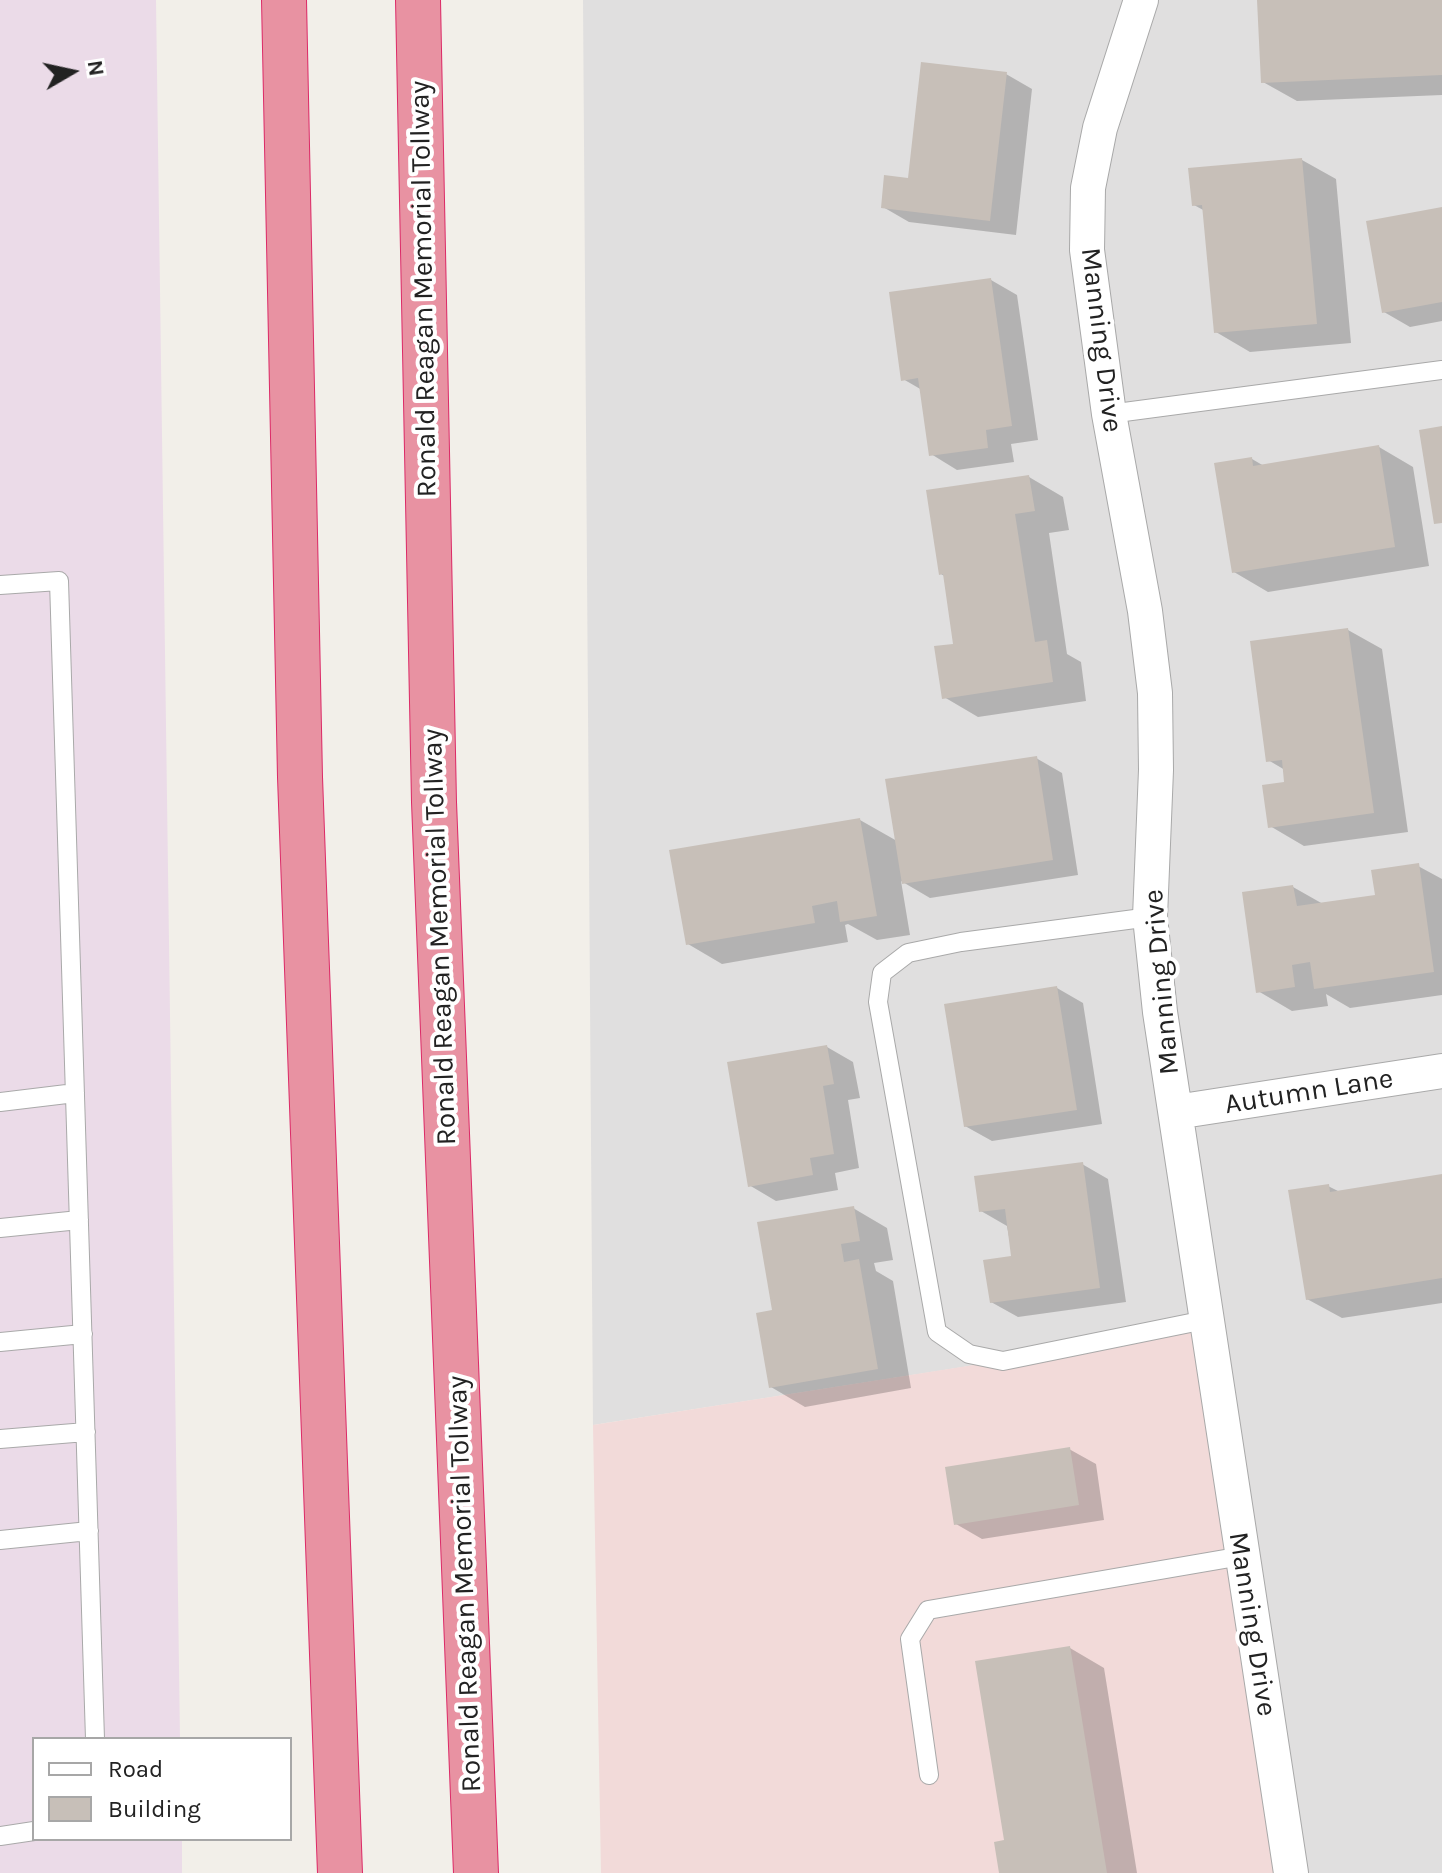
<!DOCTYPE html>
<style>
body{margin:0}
#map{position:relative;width:1442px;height:1873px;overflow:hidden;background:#f2efe9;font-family:Karla,sans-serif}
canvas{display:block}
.legend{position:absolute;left:32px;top:1737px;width:260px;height:104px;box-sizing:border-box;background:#fff;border:2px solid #a7a7a7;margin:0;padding:10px 14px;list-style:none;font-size:24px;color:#222}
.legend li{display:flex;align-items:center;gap:16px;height:40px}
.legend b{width:40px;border:2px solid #a7a7a7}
.north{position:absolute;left:32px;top:32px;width:80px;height:80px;-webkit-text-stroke:6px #fff;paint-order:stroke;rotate:81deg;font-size:22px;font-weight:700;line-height:32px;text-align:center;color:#222}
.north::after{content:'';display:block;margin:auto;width:28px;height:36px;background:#222;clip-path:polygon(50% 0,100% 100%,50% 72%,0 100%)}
</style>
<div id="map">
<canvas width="1442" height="1873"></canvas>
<ul class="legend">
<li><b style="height:10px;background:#fff"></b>Road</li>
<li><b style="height:22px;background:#c7bfb8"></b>Building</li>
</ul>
<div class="north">N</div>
</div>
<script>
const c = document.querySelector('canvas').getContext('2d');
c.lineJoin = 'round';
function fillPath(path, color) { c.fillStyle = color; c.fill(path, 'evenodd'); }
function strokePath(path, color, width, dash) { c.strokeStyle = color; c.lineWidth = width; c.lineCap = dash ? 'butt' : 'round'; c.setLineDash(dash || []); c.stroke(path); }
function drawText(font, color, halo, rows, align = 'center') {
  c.font = font + ' Karla,sans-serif'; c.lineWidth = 8; c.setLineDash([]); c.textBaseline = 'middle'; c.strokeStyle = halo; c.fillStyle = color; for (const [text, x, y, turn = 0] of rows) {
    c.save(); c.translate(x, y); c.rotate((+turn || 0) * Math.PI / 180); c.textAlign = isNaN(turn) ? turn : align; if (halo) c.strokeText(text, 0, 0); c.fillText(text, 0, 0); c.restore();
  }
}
const residential = new Path2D(`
 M583,0h859v1873h-134l-83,-547 -632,99z`);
const commercial = new Path2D(`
 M1196,1330l83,543h-678l-8,-448z`);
const industrial = new Path2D(`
 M0,0h156l24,1739h-146v100h148v34h-182z`);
const shadow = new Path2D(`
 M1259,0h183v95l-145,6 -34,-19z
 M1006,74l26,15 -16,146 -107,-13 -26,-15z
 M1302,160l34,19 15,164 -101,9 -34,-20 -11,-121 -11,-6z
 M1442,209v112l-32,6 -26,-15z
 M991,280l26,15 21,145 -27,4 3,18 -57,8 -26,-16 -9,-64 -19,-11z
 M1379,447l34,20 16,99 -161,26 -34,-20 18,-113 12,7z
 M1029,477l34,20 6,33 -20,3 18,121 14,8 5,39 -108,16 -34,-20 11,-52 -9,-68 -5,-3z
 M1348,630l34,19 26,183 -104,14 -34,-20 17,-43 -2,-13 -17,-10z
 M1036,758l26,15 16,102 -148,23 -29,-17 9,54 -33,5 -29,-16 -3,1 3,17 -126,22 -34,-20 172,-124 37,21z
 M1418,866l24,13v116l-92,13 -24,-14 2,12 -36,5 -34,-20 35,-104 30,17 54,-7z
 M1057,988l26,15 19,121 -110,17 -27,-15z
 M827,1047l26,15 7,36 -12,2 11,68 -24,5 3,17 -62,11 -27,-16z
 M1082,1164l26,15 18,123 -108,15 -27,-15 22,-44 -6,-32 -26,-15z
 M1442,1176v127l-100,15 -35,-19 21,-113 12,6z
 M853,1208l34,20 6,32 -19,3 2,8 17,10 18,107 -106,19 -34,-20 4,-76z
 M1069,1449l27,15 8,56 -122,19 -26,-15z
 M1070,1648l34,20 33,205h-136z`);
const building = new Path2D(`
 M1257,0h185v75l-181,8z
 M921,62l86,10 -17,149 -109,-13 3,-33 24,3z
 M1302,158l15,166 -103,9 -12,-128 -10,1 -4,-38z
 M1442,207v95l-60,11 -16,-92z
 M991,278l21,148 -26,4 2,18 -59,8 -11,-78 -17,3 -12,-89z
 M1442,426v97l-8,1 -15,-94z
 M1379,445l16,102 -163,26 -18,-110 38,-6 1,9z
 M1029,475l6,36 -20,3 20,128 12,-2 6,42 -111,17 -8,-53 19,-2 -10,-70 -4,1 -13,-85z
 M1348,628l26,185 -106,15 -6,-43 22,-3 -2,-22 -16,2 -16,-121z
 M1037,756l16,104 -151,24 -17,-105z
 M860,818l17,98 -37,6 -3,-21 -25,5 3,17 -129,22 -17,-95z
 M1419,863l15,109 -120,17 -4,-27 -18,3 3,22 -39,6 -14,-101 51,-7 4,21 78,-11 -4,-25z
 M1057,986l20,124 -113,17 -20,-123z
 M827,1045l7,39 -11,2 11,68 -24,4 3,17 -65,12 -21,-125z
 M1083,1162l17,126 -110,15 -7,-43 28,-4 -6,-47 -26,3 -5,-36z
 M1442,1174v104l-136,22 -18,-110 41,-6 1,8z
 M854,1206l6,35 -19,3 3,18 15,-3 19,110 -109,19 -13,-75 16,-3 -15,-88z
 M1070,1447l9,58 -125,20 -9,-58z
 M1070,1646l37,227h-108l-5,-31 10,-2 -29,-179z`);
const lane = new Path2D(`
 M1109,414l333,-44
 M0,585l59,-4 36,1158
 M1150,917l-189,25 -53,11 -26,20 -4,29 59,330 32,22 34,7 202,-41
 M0,1102l75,-9
 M0,1228l79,-8
 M0,1342l83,-8
 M0,1439l86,-7
 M0,1540l89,-9
 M929,1775l-19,-136 18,-29 314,-54
 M0,1836l34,-5`);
const street = new Path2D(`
 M1141,0l-41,128 -12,60 -1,62 22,164 36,197 10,82 1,77 -6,147 10,95 131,861
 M1176,1112l266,-41`);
const highway = new Path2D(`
 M284,0l16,777 40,1096
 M418,0l16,802 42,1071`);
const streetNames = [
 ["Ronald Reagan Memorial Tollway",424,289,-91],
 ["Manning Drive",1101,340,83],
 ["Ronald Reagan Memorial Tollway",440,937,-92],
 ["Manning Drive",1162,982,-95],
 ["Autumn Lane",1309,1092,-9],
 ["Ronald Reagan Memorial Tollway",465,1584,-92],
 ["Manning Drive",1252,1624,81]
];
fillPath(residential, '#e0dfdf');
fillPath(commercial, '#f2dad9');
fillPath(industrial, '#ebdbe8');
fillPath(shadow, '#0003');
fillPath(building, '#c7bfb8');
strokePath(lane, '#a9a9a9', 20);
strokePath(street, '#a9a9a9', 36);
strokePath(highway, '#dc2a67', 46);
strokePath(lane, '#fff', 18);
strokePath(street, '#fff', 34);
strokePath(highway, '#e892a2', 44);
drawText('28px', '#222', '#fff', streetNames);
</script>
